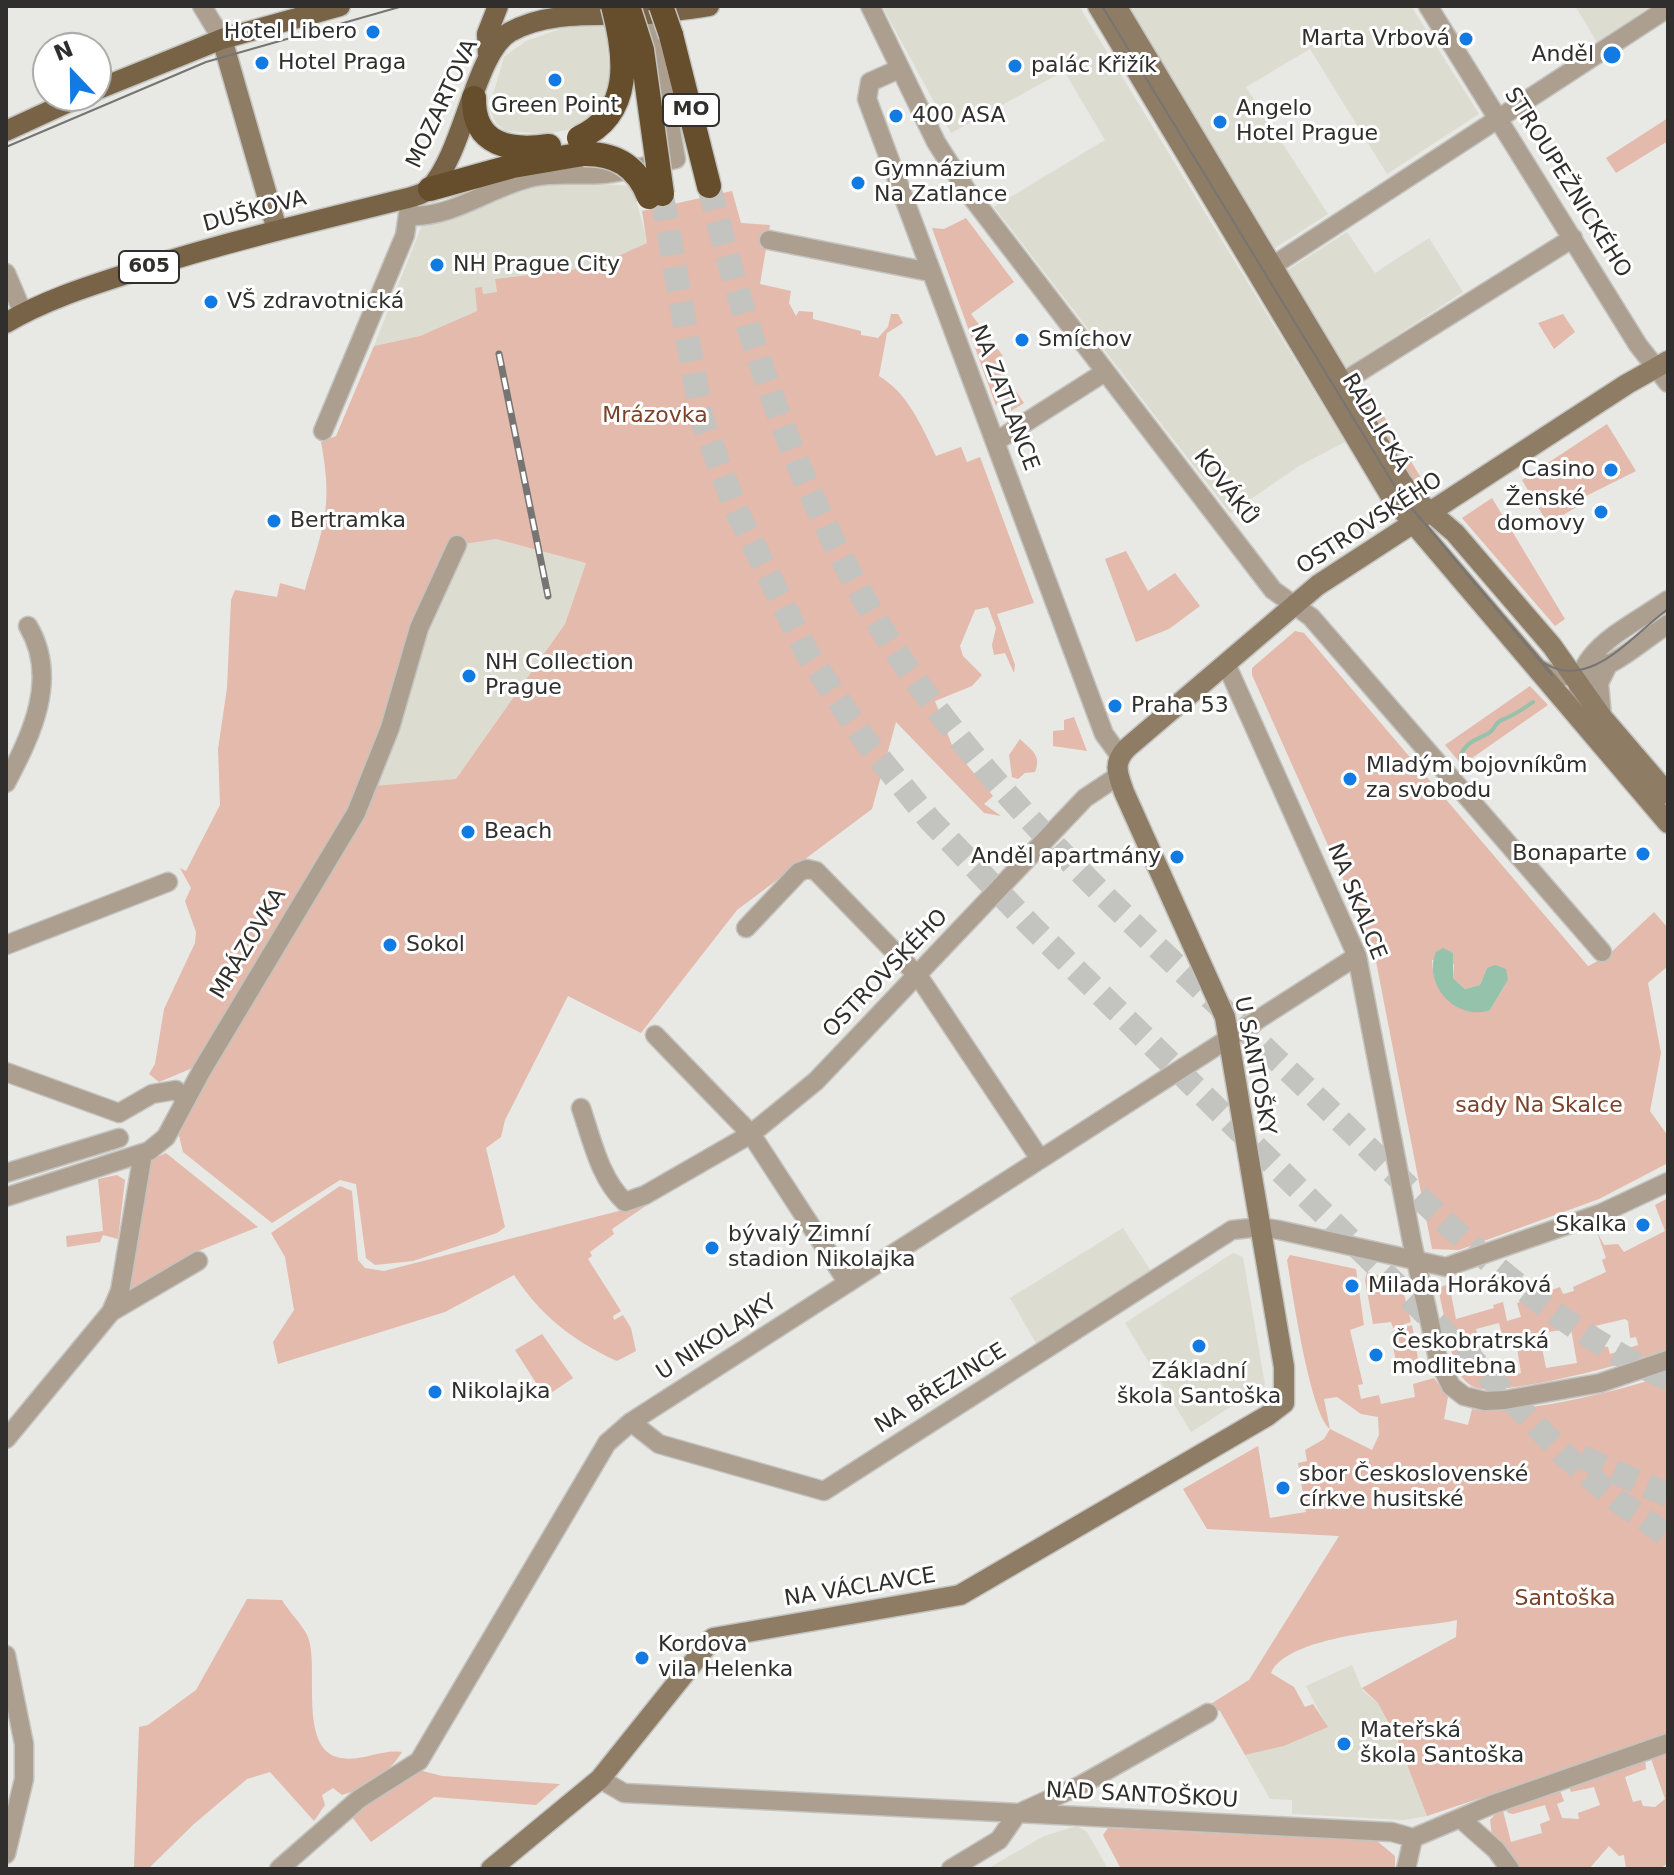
<!DOCTYPE html>
<meta charset="utf-8">
<style>
body{margin:0}
#map{position:relative;width:1674px;height:1875px;overflow:hidden;background:#e8e8e4;font-family:"DejaVu Sans",sans-serif}
canvas{display:block}
.frame{position:absolute;inset:0;border:8px solid #302f2e;pointer-events:none}
.north{position:absolute;left:32px;top:32px;width:80px;height:80px;box-sizing:border-box;background:#fff;border:2px solid #acacab;border-radius:50%;rotate:338deg;font-size:22px;font-weight:700;line-height:32px;text-align:center;color:#302f2e}
.north::after{content:'';display:block;margin:auto;width:28px;height:36px;background:#127be3;clip-path:polygon(50% 0,100% 100%,50% 72%,0 100%)}
</style>
<div id="map">
<canvas width="1674" height="1875"></canvas>
<div class="frame"></div>
<div class="north">N</div>
</div>
<script>
const c = document.querySelector('canvas').getContext('2d');
c.lineJoin = 'round';
function fillPath(path, color) { c.fillStyle = color; c.fill(path, 'evenodd'); }
function strokePath(path, color, width, dash) { c.strokeStyle = color; c.lineWidth = width; c.lineCap = dash ? 'butt' : 'round'; c.setLineDash(dash || []); c.stroke(path); }
function drawText(font, color, halo, rows, align = 'center') {
  c.font = font + ' "DejaVu Sans",sans-serif'; c.lineWidth = 6; c.setLineDash([]); c.textBaseline = 'middle'; c.strokeStyle = halo; c.fillStyle = color; for (const [text, x, y, turn = 0] of rows) {
    c.save(); c.translate(x, y); c.rotate((+turn || 0) * Math.PI / 180); c.textAlign = isNaN(turn) ? turn : align; if (halo) c.strokeText(text, 0, 0); c.fillText(text, 0, 0); c.restore();
  }
}
const built = new Path2D(`
 M882,6h197l266,436 -46,24 -69,47 -236,-306 111,-67 -41,-69 -113,62z
 M1128,6h283l68,108 -92,60 -77,-125 -64,38 82,127 -53,34z
 M1575,6h76l-54,36z
 M606,25l4,64 -15,26 -18,13 -32,6 -40,-3 -9,-8 -7,-15 15,-51 22,-16 37,-13z
 M539,180l93,6 16,57 -54,24 -99,12 2,13 -14,2 -6,17 -57,25 -46,10 54,-136z
 M1347,232l28,41 54,-35 34,54 -118,77 -62,-96z
 M496,539l90,24 -21,61 -109,155 -82,8 80,-247z
 M1123,1228l28,43 -114,74 -27,-47z
 M1233,1253l10,4 22,128 -74,47 -66,-109z
 M1352,1665l11,26 15,12 23,45 26,68 -23,4 -112,-6v-14l-22,-1 -25,-44 39,-9 43,-19 -21,-41z
 M1077,1826l10,6 21,37h-121l57,-33z`);
const green = new Path2D(`
 M1668,118v23l-52,32 -10,-15z
 M732,191l9,32 29,2 -10,59 31,7 -2,12 7,13 3,-5 14,1v7l48,12v4l17,3 10,-11 3,-13h7l5,9 -16,10 -8,43c29,17 43,51 57,80l25,-9 6,15 13,-5 54,146 -37,11 18,51 -1,8 -9,-20 -11,2 -2,-10 4,-17 -8,-21 -13,3 -15,36 3,10 19,19 -10,11 -37,15 18,47 40,48 -9,8 17,12 -17,-3 -88,-91 -24,87 -135,101 -96,123 -73,-37 -63,124 -4,17 -15,11 19,79 -8,6 -84,28 -38,4 -9,-7 -10,-74 -16,-4 -68,43 -89,-71 -6,-24 167,-276 -135,199 -14,16 -36,15 -10,-8 6,-10 9,-55 31,-66 1,-11 -11,-31 6,-13 -11,-20 6,3 34,-66 -2,-56 9,-61 4,-88 4,-10 42,7 3,-14 25,7c17,-61 29,-80 16,-148l15,-6 38,-90 46,-10 57,-25 -2,-23 7,-1 1,7 14,-2 -2,-13 99,-12 53,-24 -5,-32zM496,539l90,24 -21,61 -109,155 -82,7 83,-241z
 M966,218l48,64 -43,32 32,42 -7,6 28,41 -13,8v-9l-12,-4 -3,8 -64,-178 12,1z
 M1563,314l12,18 -21,17 -16,-26z
 M1370,393l57,95 -11,7 -57,-94z
 M1607,424l29,47 -60,30 2,5 -30,18 -26,-44z
 M1492,498l73,121 -10,7 -93,-108z
 M1126,551l22,40 27,-18 25,33 -31,23 -33,13 -31,-83z
 M1295,631l9,2 284,333 18,-9 48,-45 14,16v38l-20,17 13,70 -11,58 18,25v27l-69,36 -140,51 -27,-1 -59,-303 -121,-271v-7zM1432,960l22,4 -1,14 12,11 15,-4 7,-17 21,12 -18,30c-34,-4 -57,-10 -58,-50z
 M1530,686l18,19 -86,60 -17,-20z
 M1074,717l13,34 -34,-5v-15l11,-1v-10z
 M1020,739c11,11 22,16 15,33l-10,1 -7,6 -6,-2 -3,-22z
 M166,1153l92,74 -65,26 -62,42 -6,-5 21,-113 5,-17z
 M117,1175l8,5 -7,59 -15,-4 -3,7 -33,5 -1,-11 37,-5 -5,-52z
 M340,1186l12,5 6,69 7,8 19,3 266,-68 -38,26 2,5 -24,18 2,4 -4,3 33,52 -8,5 1,4 9,-5 8,13 5,23 -19,10c-44,-20 -77,-46 -103,-86l-69,37 -167,52 -5,-22 21,-32 -9,-53 -14,-24z
 M1668,1198v151c-32,13 -162,47 -191,39 -8,-2 -14,-9 -19,-16l27,-4 4,12 32,-7 -5,-31 -12,2 -5,-21 -23,6 8,34 -29,5 -17,-80 11,-4 7,35 38,-11 -1,-3 10,-3 4,19 14,-4 -4,-14 43,-16 3,7 11,-3 -1,-4 33,-15 -4,-12 4,-2 -9,-26 7,13 14,-1 6,8 41,-21 -10,-26zM1625,1319l3,2 2,17 6,-1 2,8 -28,9 -2,-7 -9,-1 -4,-20zM1571,1329l6,34 -31,5 -7,-35z
 M1290,1255l66,14 8,56 -14,5 13,54 -5,1 3,14 18,-4 2,9 34,-7 -2,-13 21,-6 14,19 -4,22 24,6 4,-16c33,9 163,-20 196,-36v362l-241,81 -29,-75 -20,-38 -16,-15 94,-51 1,-17c-40,9 -168,12 -186,53l23,14 11,20 8,-3 15,23 -44,19 -39,9 -25,-44 -11,-6 40,-25 90,-144 -132,-7 -24,-40 75,-43 12,72 36,-6 -8,-49 9,-2 -2,-11 19,-11 6,-10c-20,-15 -38,-139 -43,-169zM1337,1397l24,17 17,3 1,18 -7,15 -42,-21 -6,-30z
 M1367,1272l34,10 10,40 -18,6 -2,-6 -18,2 -8,-44z
 M1412,1325l7,39 -22,3 -6,-31 2,-5z
 M542,1334l31,44 -28,19 -30,-47z
 M247,1599l35,1c7,12 19,23 25,35 14,27 -11,116 34,123 21,4 40,-9 61,-6 -13,21 -35,36 -60,43l-9,-7 -11,7 3,10 -11,16 -44,-49 -23,7 -53,45 -46,45h-14l5,-142 9,-2 48,-35z
 M1668,1750v113l-8,6h-34l-2,-14 -5,1 -10,-10 -20,23h-69l-28,-33 -2,-16 12,-13 9,35 31,-9 -2,-9 10,-4 -5,-15 -32,9 -5,-1 -3,-7 54,-18 5,13 -7,3 5,14 17,1 -1,-6 22,-8 -6,-18 -23,5 -3,-8 77,-26 1,11 -21,8 8,25 8,-2 2,6 12,1 10,-8 -15,-43z
 M419,1770l23,6 118,8 -24,21 -102,-8 -63,45 -19,-25 40,-34z
 M1108,1828l269,13 18,15v13h-274l-18,-34z`);
const water = new Path2D(`
 M1443,948l10,5v25l12,11 15,-4 7,-17 8,-3 11,4 2,11 -18,30c-34,12 -68,-26 -54,-58z`);
const stream = new Path2D(`
 M1460,756c8,-16 15,-15 29,-23 6,-3 6,-11 13,-13 12,-5 20,-10 31,-18`);
const highwayTunnel = new Path2D(`
 M709,186c44,175 104,351 210,499 110,153 264,284 399,414 106,102 213,219 350,280
 M662,196l40,223 34,91 71,143 60,90 63,77 101,106 455,447 78,82 54,46 50,35
 M1581,1457l87,38`);
const street = new Path2D(`
 M202,6l20,33
 M870,6l66,136 31,49 306,399 38,27 291,335
 M1428,6l210,339 30,38
 M899,69l-29,13 -3,17 237,635 16,22
 M410,216c46,1 81,-30 124,-39 22,-5 46,-1 69,-3 24,-2 49,-10 73,-15l-25,-145
 M769,240l161,32
 M1280,261l388,-253
 M6,273l17,40
 M1343,382l230,-144
 M323,431l82,-196 4,-28
 M995,442l110,-70
 M1227,666l130,290 55,286 26,117 13,27 13,10 21,5 20,-1 95,-17 68,-23
 M1538,668c47,27 91,-18 130,-44
 M1602,717l-3,-34 10,-20
 M1585,724c-30,-66 38,-93 83,-124
 M6,783c26,-49 53,-105 22,-157
 M746,928l53,-56 8,-3 9,2 103,106 121,182
 M6,945l162,-63
 M655,1035l96,99 97,149
 M6,1072l113,41
 M581,1108c11,32 19,71 44,94l20,-7 106,-61 65,-53 269,-283 33,-22
 M119,1113l33,-19 24,-4 9,9
 M6,1173l113,-35
 M6,1197l143,-46 17,-14 36,-67 154,-257 34,-85 29,-100 38,-83
 M111,1312l87,-51
 M631,1422l28,22 165,47 408,-261 28,-3 19,3 167,37 156,-54 66,-31
 M6,1439l105,-127 9,-21 23,-138
 M6,1655l18,89v35l-18,75
 M600,1779l24,14 768,39 21,6 78,-33 177,-62
 M1461,1819l35,31 14,19
 M279,1869l80,-70 60,-38 188,-318 24,-21 726,-466
 M951,1869l48,-29 18,-26 64,-29 127,-72
 M1406,1869l7,-31`);
const secondary = new Path2D(`
 M1098,6l294,492 276,325
 M1116,6l285,475 12,16 42,36 97,113 50,71 66,77
 M222,39l55,191
 M491,1869l109,-90 113,-141 247,-43 307,-179 17,-13v-36l-59,-350 -101,-225c-6,-17 -12,-29 3,-44l191,-163 309,-201 41,-23`);
const primary = new Path2D(`
 M488,54l-1,-20 11,-28
 M96,90l126,-51 118,-33
 M6,131l76,-35
 M6,323c42,-25 90,-39 136,-54 88,-28 177,-49 266,-71 7,-2 18,-5 22,-10 34,-36 45,-136 80,-156 41,-23 93,-15 138,-18 20,-2 41,-5 61,-8`);
const highway = new Path2D(`
 M671,35l38,151
 M474,98c-1,49 38,53 75,48
 M430,189l83,-23 70,-12`);
const tram = new Path2D(`
 M1102,6l297,487 153,182
 M6,147l200,-85 197,-56
 M1544,663c46,29 89,-29 124,-54`);
const rail = new Path2D(`
 M499,354l49,242`);
const highwayBridge = new Path2D(`
 M628,6l14,44 20,144
 M661,6l10,29
 M579,138c55,-25 47,-83 34,-132
 M583,154c32,-1 54,12 66,43`);
const markers = [
 [373,32,8,"#127be3"],
 [1466,39,8,"#127be3"],
 [1612,55,10,"#127be3"],
 [262,63,8,"#127be3"],
 [1015,66,8,"#127be3"],
 [555,80,8,"#127be3"],
 [896,116,8,"#127be3"],
 [1220,122,8,"#127be3"],
 [858,183,8,"#127be3"],
 [437,265,8,"#127be3"],
 [211,302,8,"#127be3"],
 [1022,340,8,"#127be3"],
 [1611,470,8,"#127be3"],
 [1601,512,8,"#127be3"],
 [274,521,8,"#127be3"],
 [469,676,8,"#127be3"],
 [1115,706,8,"#127be3"],
 [1350,779,8,"#127be3"],
 [468,832,8,"#127be3"],
 [1643,854,8,"#127be3"],
 [1177,857,8,"#127be3"],
 [390,945,8,"#127be3"],
 [1643,1225,8,"#127be3"],
 [712,1248,8,"#127be3"],
 [1352,1286,8,"#127be3"],
 [1199,1346,8,"#127be3"],
 [1376,1355,8,"#127be3"],
 [435,1392,8,"#127be3"],
 [1283,1488,8,"#127be3"],
 [642,1658,8,"#127be3"],
 [1344,1744,8,"#127be3"]
];
const shields = [
 [691,110,56],
 [149,267,60]
];
const shieldNames = [
 ["MO",691,110],
 ["605",149,267]
];
const poiNames = [
 ["Hotel Libero",357,32,"right"],
 ["Marta Vrbová",1450,39,"right"],
 ["Anděl",1594,55,"right"],
 ["Hotel Praga",278,63],
 ["palác Křižík",1031,66],
 ["Green Point",555,106,"center"],
 ["Angelo",1236,109],
 ["Hotel Prague",1236,134],
 ["400 ASA",912,116],
 ["Gymnázium",874,170],
 ["Na Zatlance",874,195],
 ["NH Prague City",453,265],
 ["VŠ zdravotnická",227,302],
 ["Smíchov",1038,340],
 ["Casino",1595,470,"right"],
 ["Ženské",1585,499,"right"],
 ["domovy",1585,524,"right"],
 ["Bertramka",290,521],
 ["NH Collection",485,663],
 ["Prague",485,688],
 ["Praha 53",1131,706],
 ["Mladým bojovníkům",1366,766],
 ["za svobodu",1366,791],
 ["Beach",484,832],
 ["Bonaparte",1627,854,"right"],
 ["Anděl apartmány",1161,857,"right"],
 ["Sokol",406,945],
 ["Skalka",1627,1225,"right"],
 ["bývalý Zimní",728,1235],
 ["stadion Nikolajka",728,1260],
 ["Milada Horáková",1368,1286],
 ["Českobratrská",1392,1342],
 ["modlitebna",1392,1367],
 ["Základní",1199,1372,"center"],
 ["škola Santoška",1199,1397,"center"],
 ["Nikolajka",451,1392],
 ["sbor Československé",1299,1475],
 ["církve husitské",1299,1500],
 ["Kordova",658,1645],
 ["vila Helenka",658,1670],
 ["Mateřská",1360,1731],
 ["škola Santoška",1360,1756]
];
const streetNames = [
 ["MOZARTOVA",443,104,-65],
 ["STROUPEŽNICKÉHO",1567,183,58],
 ["DUŠKOVA",255,212,-15],
 ["NA ZATLANCE",1004,398,69],
 ["RADLICKÁ",1375,423,59],
 ["KOVÁKŮ",1225,488,52],
 ["OSTROVSKÉHO",1370,524,-33],
 ["NA SKALCE",1356,902,68],
 ["MRÁZOVKA",249,944,-59],
 ["OSTROVSKÉHO",886,974,-46],
 ["U SANTOŠKY",1254,1066,79],
 ["U NIKOLAJKY",717,1338,-33],
 ["NA BŘEZINCE",941,1389,-32],
 ["NA VÁCLAVCE",860,1588,-9],
 ["NAD SANTOŠKOU",1142,1796,3]
];
const parkNames = [
 ["Mrázovka",655,416],
 ["sady Na Skalce",1539,1106],
 ["Santoška",1565,1599]
];
fillPath(built, '#dddcd1');
fillPath(green, '#e3baab');
fillPath(water, '#94c2ab');
strokePath(stream, '#94c2ab', 4);
strokePath(highwayTunnel, '#c3c3c0', 24, [24, 12]);
strokePath(street, '#c3c3c0', 21);
strokePath(secondary, '#c3c3c0', 23);
strokePath(primary, '#c3c3c0', 23);
strokePath(highway, '#c3c3c0', 27);
strokePath(street, '#ac9f90', 18);
strokePath(secondary, '#8e7c65', 20);
strokePath(primary, '#796347', 20);
strokePath(highway, '#664d2c', 24);
strokePath(tram, '#767573', 2);
strokePath(rail, '#767573', 7);
strokePath(rail, '#fff', 4, [12]);
strokePath(highwayBridge, '#c3c3c0', 27, []);
strokePath(highwayBridge, '#664d2c', 24);
for (const [x, y, r, color] of markers) { const dot = new Path2D(); dot.arc(x, y, r, 0, 2 * Math.PI); c.fillStyle = color; c.fill(dot); strokePath(dot, '#fff', 3); }
for (const [x, y, w] of shields) { const box = new Path2D(); box.roundRect(x - w / 2, y - 16, w, 32, 6); c.fillStyle = '#fff'; c.fill(box); strokePath(box, '#302f2e', 2); }
drawText('bold 20px', '#302f2e', null, shieldNames);
drawText('22px', '#302f2e', '#fff', poiNames, 'left');
drawText('22px', '#302f2e', '#fff', streetNames);
drawText('22px', '#7b4129', '#fff', parkNames);
</script>
